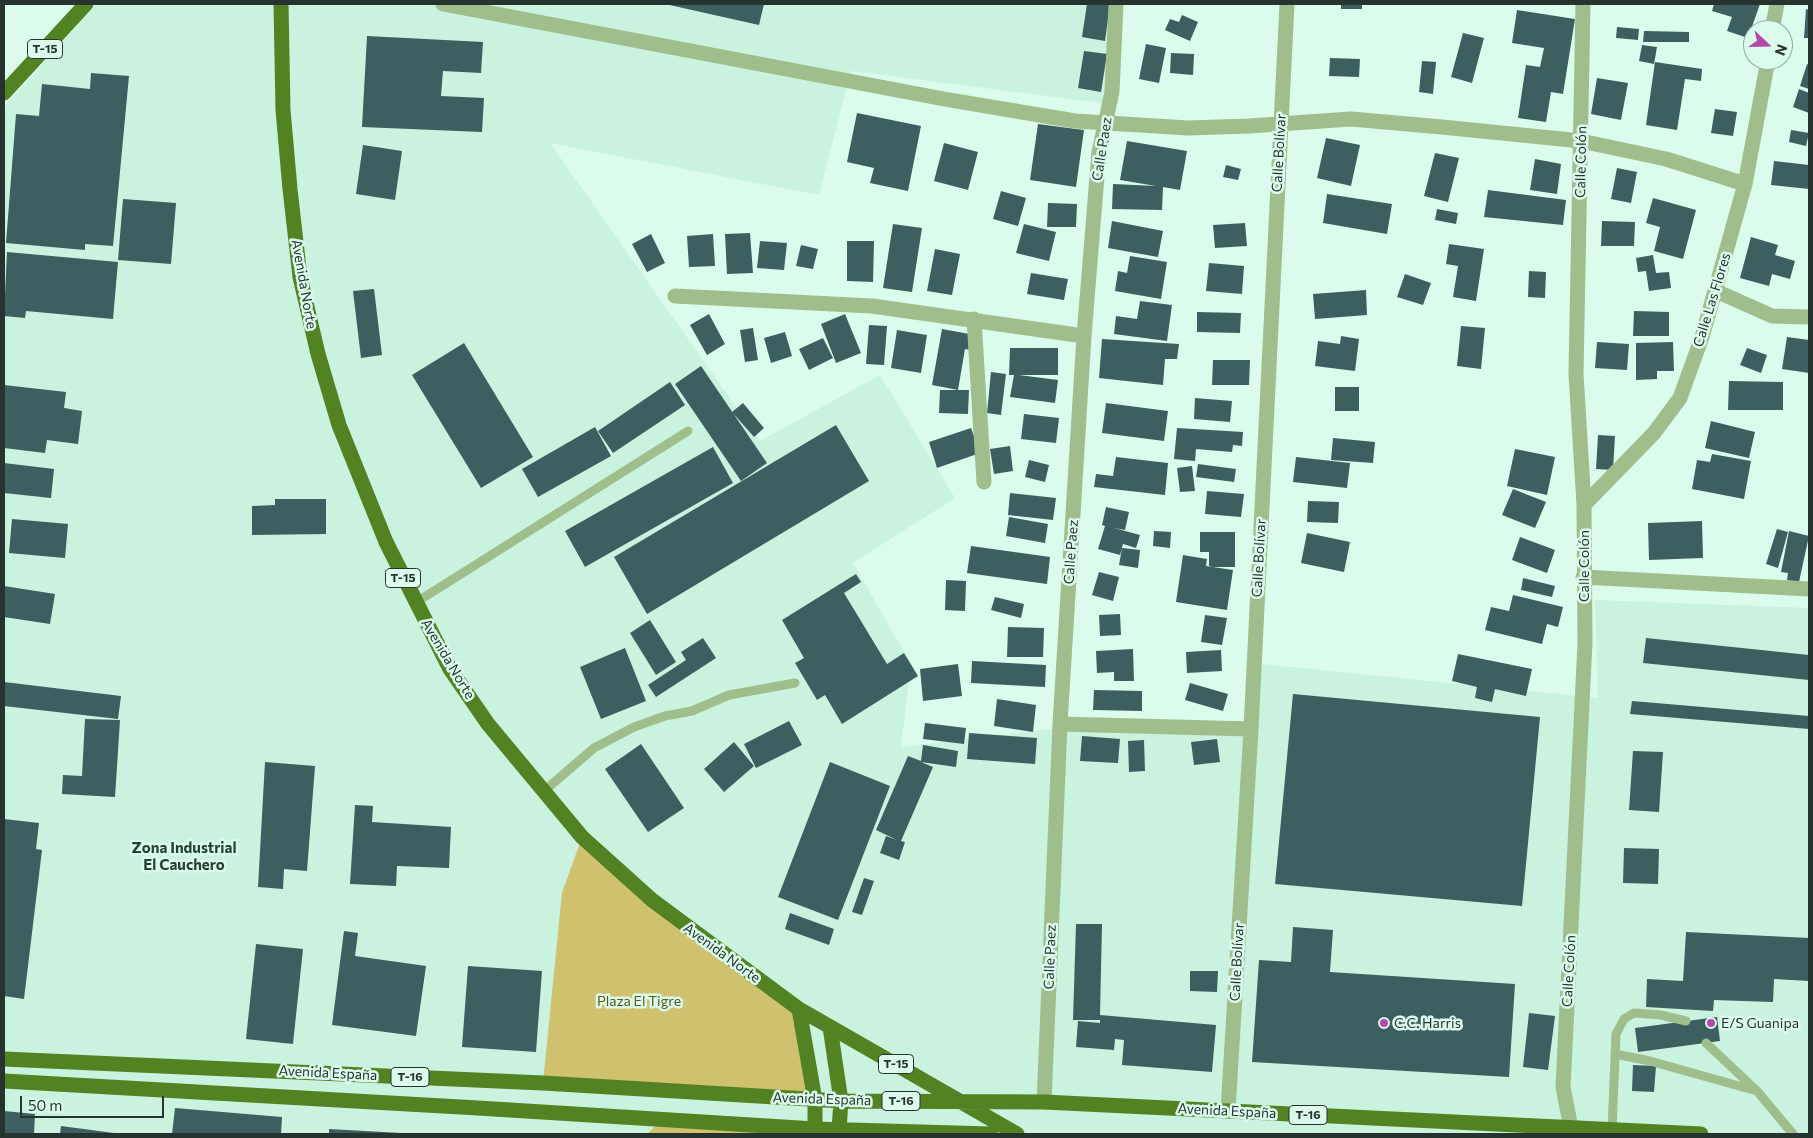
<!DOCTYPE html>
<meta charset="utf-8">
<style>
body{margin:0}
#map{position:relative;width:1813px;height:1138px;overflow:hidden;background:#dbfced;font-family:Commissioner,sans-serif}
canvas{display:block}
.frame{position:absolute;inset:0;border:5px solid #27332e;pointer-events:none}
.north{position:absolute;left:1743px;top:20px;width:50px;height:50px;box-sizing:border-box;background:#dbfced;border:1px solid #93aca1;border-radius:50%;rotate:111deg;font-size:14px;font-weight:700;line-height:20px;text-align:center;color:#27332e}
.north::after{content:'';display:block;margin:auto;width:18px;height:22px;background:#b449aa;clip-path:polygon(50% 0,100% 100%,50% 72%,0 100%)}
.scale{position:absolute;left:20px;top:1096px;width:144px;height:22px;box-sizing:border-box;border:2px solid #27332e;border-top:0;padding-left:6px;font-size:15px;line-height:18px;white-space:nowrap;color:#27332e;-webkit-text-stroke:4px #dbfced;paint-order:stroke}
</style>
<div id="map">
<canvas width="1813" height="1138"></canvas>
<div class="frame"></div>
<div class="north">N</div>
<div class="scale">50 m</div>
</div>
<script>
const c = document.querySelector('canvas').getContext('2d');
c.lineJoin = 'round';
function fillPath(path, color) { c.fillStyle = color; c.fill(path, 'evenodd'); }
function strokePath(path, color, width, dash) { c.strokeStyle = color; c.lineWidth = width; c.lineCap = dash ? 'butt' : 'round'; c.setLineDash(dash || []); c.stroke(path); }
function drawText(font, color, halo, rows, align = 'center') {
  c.font = font + ' Commissioner,sans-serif'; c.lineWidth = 5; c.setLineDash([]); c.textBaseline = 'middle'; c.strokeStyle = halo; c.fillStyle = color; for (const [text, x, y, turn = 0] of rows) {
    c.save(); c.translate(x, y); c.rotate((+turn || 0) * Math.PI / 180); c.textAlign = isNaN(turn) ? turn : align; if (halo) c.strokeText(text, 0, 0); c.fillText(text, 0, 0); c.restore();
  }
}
const built = new Path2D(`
 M97,4h1015l-5,87 -5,12 -251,-32 -32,124 -269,-52 210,298 120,-66 75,123 -102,65 58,101 -10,83 152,-18 204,3 4,-68 337,34 -3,-98 214,8v526h-1805v-1027z`);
const green = new Path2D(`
 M582,837l217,172 16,91 -272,-17 19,-190z
 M663,1119l81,5 12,10h-109z`);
const building = new Path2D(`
 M665,4h99l-5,21z
 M1087,4l23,1 -5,36 -23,-4z
 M1341,4h21v5h-21z
 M1714,4h46l-12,34 -21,-7 5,-14 -20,-6z
 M1806,9l3,1v28h-5z
 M1517,10l58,9 -12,75 -12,-2 -5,30 -28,-4 8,-53 14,2 4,-19 -32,-5z
 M1182,15l16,7 -8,19 -25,-11 5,-11 9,3z
 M1617,27l22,2 -1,11 -22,-2z
 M1644,31l45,1v10h-46z
 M1463,33l21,5 -12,45 -21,-6z
 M367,36l116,6 -2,31 -38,-2 -2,25 43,2 -2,34 -120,-5z
 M1146,44l20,4 -7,35 -20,-4z
 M1642,45l15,2 -3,17 -15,-3z
 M1084,51l23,3 -6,38 -23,-4z
 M1171,53l23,1 -1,21 -23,-2z
 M1330,58l30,1 -1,18 -30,-1z
 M1422,61l14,1 -3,32 -14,-2z
 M1655,62l47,7 -1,12 -16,-2 -8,51 -31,-5z
 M1807,64l2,1v24l-9,-3z
 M91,73l38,3 -16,170 -28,-2v6l-79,-7 10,-129 23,2 3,-32 48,5z
 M1597,78l31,5 -7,37 -30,-6z
 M1799,89l10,4v20l-16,-6z
 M1715,109l22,3 -4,24 -22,-3z
 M857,113l64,13 -13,65 -38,-8 4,-15 -27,-6z
 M1038,124l46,6 -8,57 -46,-7z
 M1791,130l18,3 -3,13 -17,-4z
 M1326,138l34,7 -9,41 -34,-8z
 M1127,141l60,10 -7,39 -17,-3 -1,23 -50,-1 1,-25 43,2 -36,-6z
 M944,143l34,9 -10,38 -34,-9z
 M363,145l39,6 -7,49 -39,-6z
 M1435,153l24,5 -11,44 -24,-6z
 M1535,159l26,5 -4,30 -27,-4z
 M1774,161l35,4v24l-38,-4z
 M1226,165l15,4 -3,11 -15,-3z
 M1617,168l20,4 -6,31 -20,-4z
 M1488,190l78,10 -3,25 -79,-8z
 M1001,191l25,7 -8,28 -25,-7z
 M1327,194l65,10 -5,30 -64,-11z
 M1653,198l43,12 -13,49 -29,-8 6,-24 -14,-4z
 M123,199l53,4 -5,61 -53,-4z
 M1048,203l29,1 -1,23h-29z
 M1437,209l21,4 -2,11 -21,-4z
 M1112,221l51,10 -5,26 -50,-9z
 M1602,221l33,1 -1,24h-33z
 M1245,223l2,23 -32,2 -2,-23z
 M893,224l29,4 -10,64 -29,-4z
 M1024,224l32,8 -7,29 -33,-8z
 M750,233l3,40 -26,1 -2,-40z
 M651,234l14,29 -18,9 -15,-28z
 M713,234l2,32 -26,1 -2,-31z
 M1751,237l27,8 -3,10 20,6 -5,18 -18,-5 -3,12 -29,-8z
 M760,241l27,2 -3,27 -27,-2z
 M847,241h27l-1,41 -26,-1z
 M1449,244l35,5 -8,52 -23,-4 5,-31 -12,-2z
 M801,245l17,4 -5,20 -17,-3z
 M935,249l25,5 -8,41 -25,-4z
 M7,252l111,10 -5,57 -87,-8 -1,7 -21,-2z
 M1653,255l3,18 13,-1 2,16 -22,3 -3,-20 -8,1 -2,-14z
 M1130,256l37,6 -6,37 -46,-8 3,-20 9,2z
 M1209,263l35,3 -2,28 -36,-3z
 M1529,271l17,1 -1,26 -17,-1z
 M1031,273l37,6 -4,21 -37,-6z
 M1405,274l26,9 -8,22 -26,-8z
 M374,289l8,66 -21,3 -8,-67z
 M1366,290l1,25 -52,4 -2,-25z
 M1140,301l32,4 -5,36 -53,-7 2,-18 21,3z
 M1634,311l35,1v24h-36z
 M1197,312l44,1 -1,20 -43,-1z
 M709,314l16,30 -18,11 -17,-30z
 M845,314l16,39 -25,10 -15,-39z
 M869,325l18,1 -3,39 -18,-1z
 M1461,326l24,2 -4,41 -24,-3z
 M753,328l5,32 -13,2 -5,-32z
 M942,329l33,6 -3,15 -7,-1 -7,41 -26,-5z
 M897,330l30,5 -6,38 -30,-5z
 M785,332l7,24 -21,7 -7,-25z
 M1341,336l18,3 -4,32 -40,-5 3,-25 22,3z
 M1787,337l22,3v33l-27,-4z
 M823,338l10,20 -24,12 -10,-21z
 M1102,339l77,5 -2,15h-12l-2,26 -64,-7z
 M1597,342l32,2 -2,26 -32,-2z
 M1673,342l1,29h-17v8l-21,1v-37z
 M464,343l69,114 -52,31 -69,-113z
 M1010,348h48v27h-39l39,5 -3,23 -45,-6 4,-22h-5z
 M1747,348l20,7 -6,18 -21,-8z
 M1213,360h37l-1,25h-37z
 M701,366l66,97 -26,18 -66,-97z
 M991,372l15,2 -5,41 -14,-2z
 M1729,381l54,1v28h-55z
 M670,382l15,23 -72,48 -15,-22z
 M4,385l62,7 -2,16 18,3 -4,33 -31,-4 -2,13 -41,-5z
 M1335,387h24v24h-24z
 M940,390h29l-1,24 -29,-1z
 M1195,398l37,3 -2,21 -36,-3z
 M743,403l21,25 -10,9 -22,-25z
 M1106,403l62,8 -4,30 -62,-8z
 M1024,414l35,4 -3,25 -35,-4z
 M1711,421l44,11 -6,26 -44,-10z
 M836,425l33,56 -222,133 -33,-57z
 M595,427l16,29 -73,41 -16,-28z
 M971,428l9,25 -43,15 -8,-26z
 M1177,428l66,4 -1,14 -9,-1 -1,7 -36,-3 -1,12 -21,-2z
 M1598,435l17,1 -2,34 -17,-1z
 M1333,438l42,4 -2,21 -42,-3z
 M1010,446l3,25 -19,3 -4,-25z
 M713,447l20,36 -148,84 -20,-36z
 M1515,449l40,8 -8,38 -40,-9z
 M1712,454l39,7 -7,38 -52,-10 5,-29 13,2z
 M1116,457l52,6 -3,32 -71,-8 2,-13 17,2z
 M1296,457l54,6 -3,25 -54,-6z
 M1029,460l20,5 -4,17 -20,-5z
 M4,463l50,6 -3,29 -47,-5z
 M1198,464l38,5 -2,13 -38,-5z
 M1192,466l3,25 -15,1 -3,-24z
 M1513,489l33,13 -11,26 -33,-13z
 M1207,491l37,3 -3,23 -36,-3z
 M1010,493l46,5 -3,22 -45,-5z
 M275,499h51v35l-74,1v-29l23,-1z
 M1308,501l31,1 -1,21 -31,-1z
 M1106,507l23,5 -4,18 -11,-2 26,7 -4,13 -13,-4 -3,11 -22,-6 7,-23 -3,-1z
 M1009,517l39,7 -3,19 -39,-7z
 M12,519l56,5 -3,34 -56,-5z
 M1702,521l1,37 -54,2 -1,-37z
 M1777,529l11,3 -10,36 -12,-4z
 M1154,531l17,1 -1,16 -17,-2z
 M1789,531l20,5 -10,46 -12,-2 1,-7 -7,-1z
 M1200,532h35v35h-26v-15h-9z
 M1307,533l43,9 -6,30 -43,-9z
 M1520,537l35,13 -8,23 -35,-13z
 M971,546l79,11 -3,27 -80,-11z
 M1122,548l18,2 -2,18 -19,-3z
 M1183,555l24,4 -1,7 27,4 -6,40 -51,-8z
 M1099,572l20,5 -6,24 -21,-6z
 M856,574l5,8 -17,11 43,71 17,-11 14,23 -76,48 -17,-29 -8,5 -22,-37 9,-5 -22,-38z
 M1523,578l32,8 -3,11 -31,-7z
 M946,580l20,1 -1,30 -20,-1z
 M4,586l51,8 -5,30 -46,-7z
 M1513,595l50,12 -5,20 -11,-3 -5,20 -57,-14 6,-23 18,4z
 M995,597l29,7 -3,14 -30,-8z
 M1120,614l1,21 -21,1 -1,-21z
 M1205,615l22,3 -5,27 -21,-3z
 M650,620l26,42 -20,13 -26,-42z
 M1008,627l36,1 -1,29h-36z
 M703,638l13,20 -60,39 -8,-12 38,-25 -5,-8z
 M1646,638l163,17v25l-166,-17z
 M625,648l21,53 -45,18 -21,-52z
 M1133,649l1,32h-20v-9l-17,1 -1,-22z
 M1221,650l1,21 -35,2 -1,-21z
 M1458,654l74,15 -6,27 -31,-7 -3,13 -17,-4 2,-11 -25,-6z
 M972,661l74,4 -1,22 -74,-4z
 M958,664l4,32 -39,5 -3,-32z
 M4,682l117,14 -3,23 -114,-13z
 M1190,683l38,11 -5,17 -38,-11z
 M1094,690l48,1v20l-49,-1z
 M1293,694l247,23 -18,189 -247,-22z
 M997,699l39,6 -3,27 -39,-6z
 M1632,701l177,15v13l-179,-15z
 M85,719l35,1 -5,77 -53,-3 1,-19 19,1z
 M789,721l13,24 -46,23 -12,-24z
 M925,723l41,5 -2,16 -41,-5z
 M969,733l68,5 -2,26 -68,-5z
 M1082,736l38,3 -2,24 -38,-2z
 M1217,739l3,23 -26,3 -3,-23z
 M1144,740l1,31 -16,1 -1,-31z
 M734,742l20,24 -30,26 -20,-23z
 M641,744l43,64 -36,24 -43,-63z
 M923,745l35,6 -2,16 -35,-5 12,5 -32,74 4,1 -6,18 -19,-7 6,-17 11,4 -21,-10 32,-74 13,5z
 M1633,751l30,1 -4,60 -30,-2z
 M265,762l50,4 -8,105 -23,-2 -1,20 -25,-2z
 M830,762l60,24 -52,134 -60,-23z
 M355,805l18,1 -1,16 79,5 -2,41 -52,-2 -1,20 -46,-2z
 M4,819l35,4 -3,26 6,1 -18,149 -20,-3z
 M1624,848l35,1 -1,35 -35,-1z
 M864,878l10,3 -12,34 -10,-3z
 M790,913l44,16 -5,16 -44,-16z
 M1076,924h26l-2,91 116,10 -4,47 -90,-7 2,-25 -9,-1 -1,11 -38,-3 2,-26 22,2v-3h-27z
 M1293,927l40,3 -3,42 185,12 -6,93 -257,-15 7,-102 32,2z
 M344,931l14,2 -3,23 71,10 -10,70 -84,-11z
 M1686,932l123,6v43l-35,-2 -1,23 -59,-2 -1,11 -67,-4 1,-28 36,2z
 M256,944l47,5 -10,95 -47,-5z
 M468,966l74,5 -6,81 -74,-5z
 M1190,971h28l-1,21 -27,-1z
 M1529,1013l26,3 -7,54 -25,-3z
 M1717,1017l3,24 -82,11 -3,-24z
 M1633,1065l23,1 -2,26 -22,-1z
 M175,1108l107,9 -1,17h-109z
 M4,1111l31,3 -1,20h-30z
 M61,1126l53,7 -1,1h-53z
 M329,1129l72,4v1h-72z`);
const service = new Path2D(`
 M415,603l273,-172
 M543,792l51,-44 40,-21 31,-11 27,-5 37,-16 66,-12
 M1706,1043l51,48 36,43
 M1615,1054l35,7 107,30
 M1612,1130l4,-96 8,-15 10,-6 27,2 25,6`);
const minor = new Path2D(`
 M443,4l501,95 131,22 113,7 61,-2 102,-7 91,8 139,14 85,18 79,25
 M1772,30l5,-26
 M1716,291l56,25 37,1
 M675,296l197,10 212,30
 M974,319l10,163
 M1584,505l70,-72 26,-35 22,-61 43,-153 23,-124
 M1583,577l226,12
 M1060,724l191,5
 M1044,1102l16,-378 24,-388 15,-184 13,-60 4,-88
 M1228,1111l23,-382 36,-725
 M1571,1128l-8,-41 22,-444 -1,-138 -8,-131 7,-370`);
const trunk = new Path2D(`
 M281,4l2,106 7,79 10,88 18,77 21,71 47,117 64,127 38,55 94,113 70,63 147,109 218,125
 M4,93l82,-89
 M799,1009l16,91v29
 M830,1027l11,74 -2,29
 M4,1059l539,24 298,18 203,1 657,32
 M4,1081l474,27 337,21 176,5`);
const markers = [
 [1384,1023,5,"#b449aa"],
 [1711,1023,5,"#b449aa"]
];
const shields = [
 [45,49,35],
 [403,578,35],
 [896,1064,35],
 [410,1077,38],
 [901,1101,38],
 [1308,1115,38]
];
const shieldNames = [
 ["T-15",45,49],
 ["T-15",403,578],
 ["T-15",896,1064],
 ["T-16",410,1077],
 ["T-16",901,1101],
 ["T-16",1308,1115]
];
const streetNames = [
 ["Calle Paez",1102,149,-81],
 ["Calle Bolívar",1279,153,-87],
 ["Calle Colón",1581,162,-89],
 ["Avenida Norte",304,284,80],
 ["Calle Las Flores",1712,300,-73],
 ["Calle Paez",1071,552,-86],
 ["Calle Bolívar",1259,558,-87],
 ["Calle Colón",1584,566,-90],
 ["Avenida Norte",448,659,59],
 ["Avenida Norte",722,953,36],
 ["Calle Paez",1050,957,-88],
 ["Calle Bolívar",1237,962,-87],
 ["Calle Colón",1569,971,-87],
 ["Avenida España",328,1073,3],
 ["Avenida España",822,1099,2],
 ["Avenida España",1227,1111,3]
];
const parkNames = [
 ["Plaza El Tigre",639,1001]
];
const poiNames = [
 ["C.C. Harris",1394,1023],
 ["E/S Guanipa",1721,1023]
];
const neighbourhoodNames = [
 ["Zona Industrial",184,848],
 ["El Cauchero",184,865]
];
fillPath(built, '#c9f2df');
fillPath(green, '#cfc16e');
fillPath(building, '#3d5f60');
strokePath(service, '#a0bd8c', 9);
strokePath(minor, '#a0bd8c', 15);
strokePath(trunk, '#528221', 15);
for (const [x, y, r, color] of markers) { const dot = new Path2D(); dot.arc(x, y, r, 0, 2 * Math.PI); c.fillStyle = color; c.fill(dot); strokePath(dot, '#dbfced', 2); }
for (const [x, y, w] of shields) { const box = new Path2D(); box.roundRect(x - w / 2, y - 9.5, w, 19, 4); c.fillStyle = '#dbfced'; c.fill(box); strokePath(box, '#27332e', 1); }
drawText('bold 12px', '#27332e', null, shieldNames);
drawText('14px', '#27332e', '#dbfced', streetNames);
drawText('14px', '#5e5415', '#dbfced', parkNames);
drawText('14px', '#27332e', '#dbfced', poiNames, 'left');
drawText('bold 15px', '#264236', '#dbfced', neighbourhoodNames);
</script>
